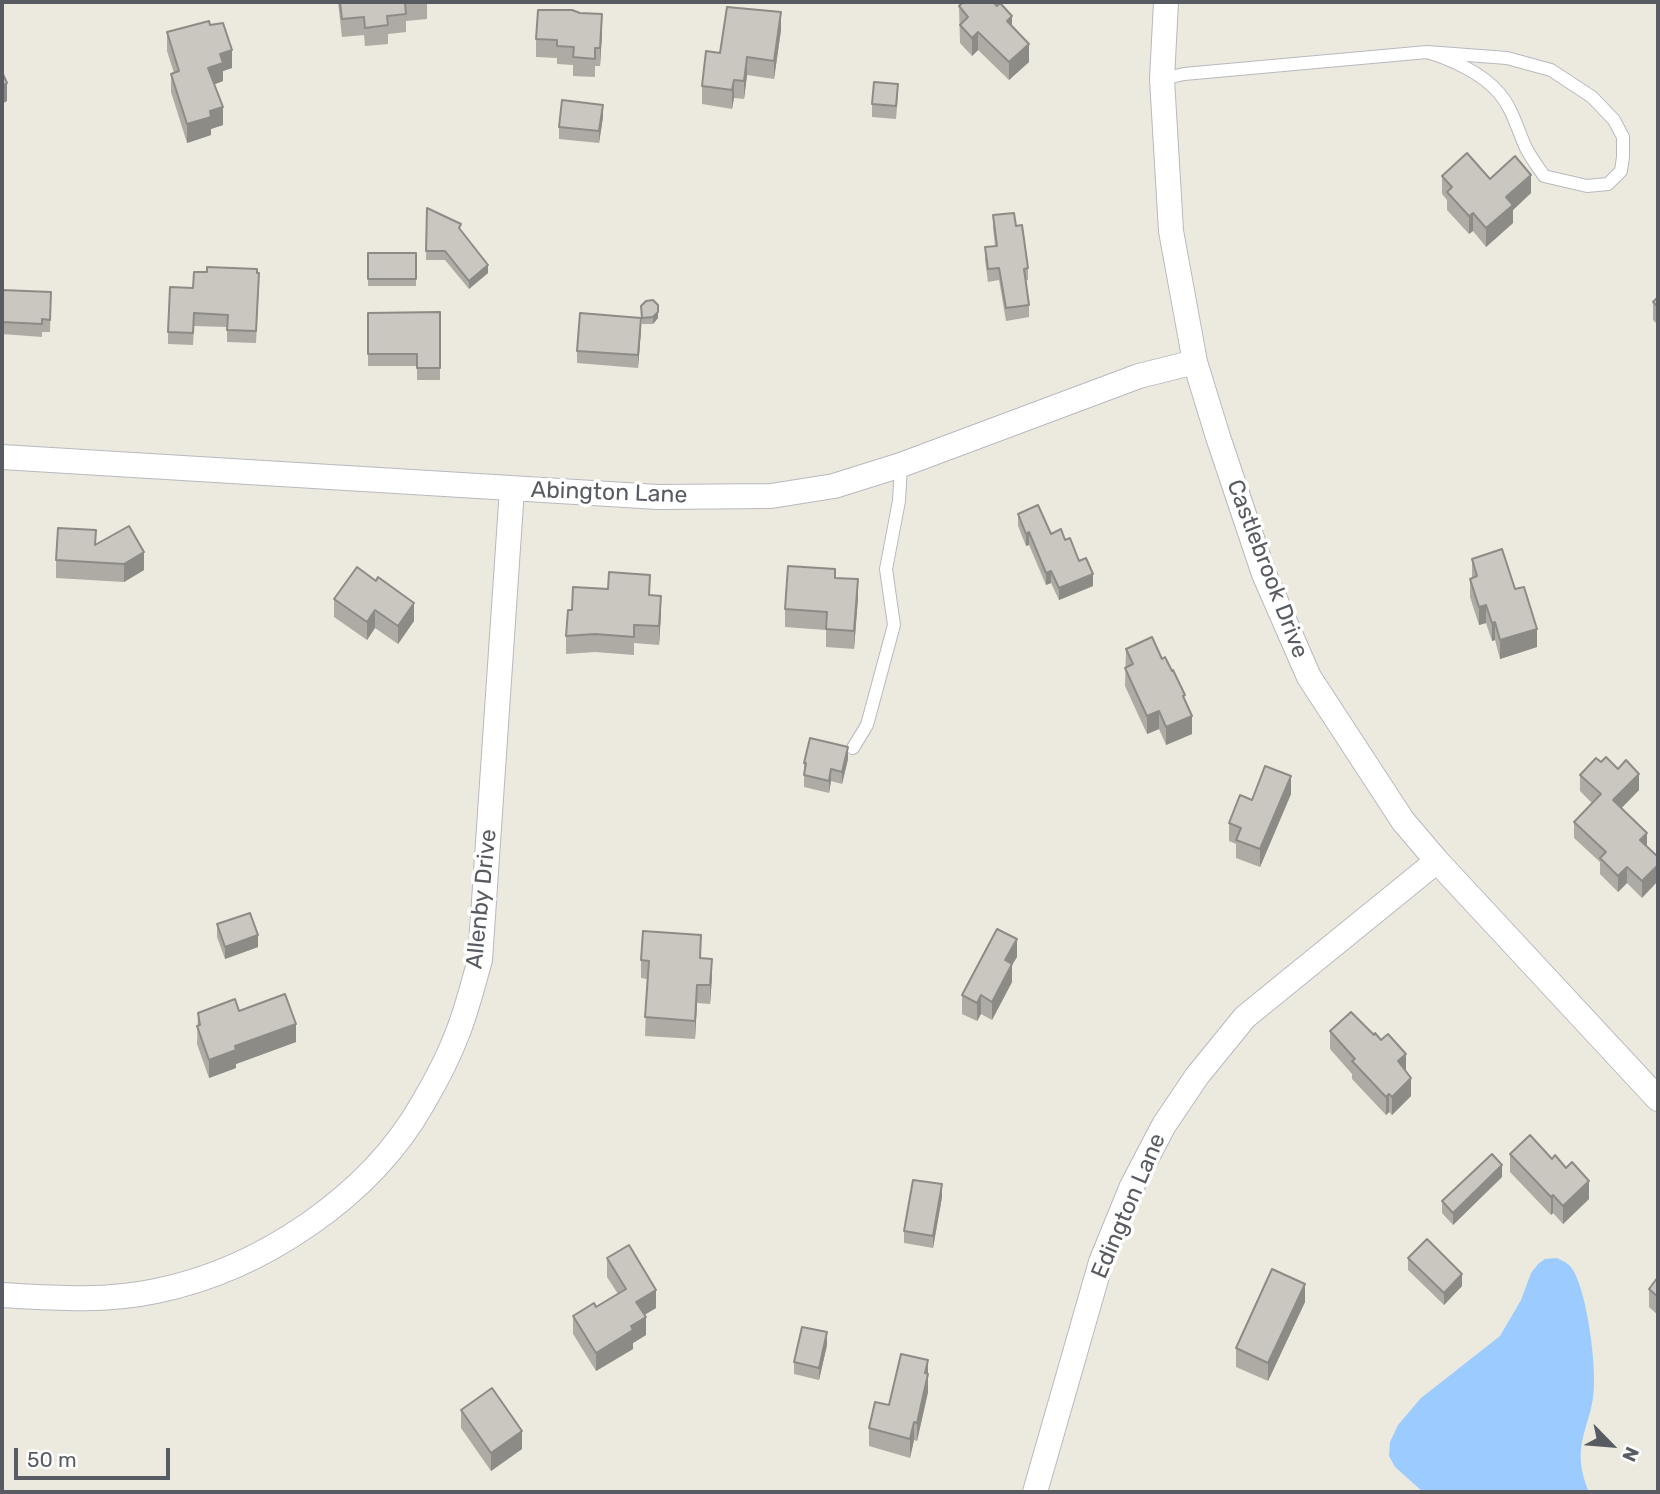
<!DOCTYPE html>
<style>
body{margin:0}
#map{position:relative;width:1660px;height:1494px;overflow:hidden;background:#eceadf;font-family:Rubik,sans-serif}
canvas{display:block}
.frame{position:absolute;inset:0;border:4px solid #585b61;pointer-events:none}
.north{position:absolute;left:1576px;top:1410px;width:70px;height:70px;-webkit-text-stroke:5px #fff;paint-order:stroke;rotate:115deg;font-size:19px;font-weight:700;line-height:28px;text-align:center;color:#585b61}
.north::after{content:'';display:block;margin:auto;width:24px;height:32px;background:#585b61;clip-path:polygon(50% 0,100% 100%,50% 72%,0 100%)}
.scale{position:absolute;left:14px;top:1448px;width:156px;height:32px;box-sizing:border-box;border:4px solid #585b61;border-top:0;padding-left:9px;font-size:21px;line-height:24px;white-space:nowrap;color:#585b61;-webkit-text-stroke:5px #fff;paint-order:stroke}
</style>
<div id="map">
<canvas width="1660" height="1494"></canvas>
<div class="frame"></div>
<div class="north">N</div>
<div class="scale">50 m</div>
</div>
<script>
const c = document.querySelector('canvas').getContext('2d');
c.lineJoin = 'round';
function fillPath(path, color) { c.fillStyle = color; c.fill(path, 'evenodd'); }
function strokePath(path, color, width, dash) { c.strokeStyle = color; c.lineWidth = width; c.lineCap = dash ? 'butt' : 'round'; c.setLineDash(dash || []); c.stroke(path); }
function drawText(font, color, halo, rows, align = 'center') {
  c.font = font + ' Rubik,sans-serif'; c.lineWidth = 7; c.setLineDash([]); c.textBaseline = 'middle'; c.strokeStyle = halo; c.fillStyle = color; for (const [text, x, y, turn = 0] of rows) {
    c.save(); c.translate(x, y); c.rotate((+turn || 0) * Math.PI / 180); c.textAlign = isNaN(turn) ? turn : align; if (halo) c.strokeText(text, 0, 0); c.fillText(text, 0, 0); c.restore();
  }
}
const water = new Path2D(`
 M1557,1258c5,3 10,4 14,9 15,20 24,89 23,115 0,46 -26,59 -5,110h-166l-28,-25 -6,-11 1,-14 8,-17 23,-27 79,-62 21,-36 10,-27 7,-9 7,-5z`);
const service = new Path2D(`
 M1162,79l22,-5 243,-22 80,6 44,12 41,27 22,23 9,17v20l-2,14 -13,13 -21,2 -43,-10c-6,-9 -13,-18 -18,-28 -9,-19 -13,-39 -27,-55 -17,-20 -48,-34 -72,-41
 M853,748l14,-23 27,-100 -8,-56 13,-68 2,-36`);
const minor = new Path2D(`
 M1166,2l-4,77 9,152 24,131 23,75 46,137 45,103 94,144 34,40 221,238
 M2,457l656,40 113,-1 63,-10 67,-21 238,-89 56,-14
 M2,1295c51,3 103,7 154,-4 104,-21 214,-94 267,-188 13,-22 26,-47 35,-71 9,-23 15,-48 22,-72l32,-471
 M1035,1492l66,-230 31,-76 32,-61 33,-49 48,-59 192,-156`);
const wall = new Path2D(`
 M338,2h89v17l-21,2v11l-18,2v10l-23,2 -1,-11 -22,2z
 M959,6l53,20 17,36 -20,18 -31,-30 -6,6 -12,-13z
 M781,30l-7,49 -27,-4 -3,24 -10,-1 -2,11 -30,-5v-18l18,-33z
 M167,32l65,36 -9,3v10l-9,3 9,41 -12,4v6l-24,8 -16,-51v-18l3,-1 -7,-22z
 M602,33l-2,33h-5v11l-22,-1v-11l-16,-1v-6l-21,-1v-18z
 M898,96l-2,23 -24,-2v-13z
 M603,117l-4,26 -40,-4v-12z
 M1442,176l48,3 41,14 -18,17v13l-27,24 -13,-16 -4,3 -22,-24v-10l-5,-6z
 M427,208l34,23 27,42 -19,16 -24,-29h-19z
 M993,215l35,53v12l-3,1 4,24v12l-23,4 -7,-41 -11,2 -3,-22v-13l10,-1 -2,-18z
 M368,253h48v33h-48z
 M257,273l2,13 -3,57 -29,-1v-15l-33,-1 -1,19 -25,-1v-12l25,-44z
 M2,290l49,2 -1,40h-8v5l-40,-3z
 M1658,297v28l-5,-5v-18z
 M641,306l17,12 -5,6h-11z
 M440,312v68h-23v-14h-49v-53z
 M641,330l-3,38 -61,-5v-12z
 M1018,514l33,20 14,6 14,21 14,25 -34,14 -8,-17 -5,2 -17,-40 -3,1 -8,-20z
 M96,544l48,26 -20,12 -68,-4v-18z
 M1472,559l43,30 22,58 -37,12 -5,-19 -3,1 -6,-18 -7,2 -9,-28v-18l2,-1z
 M835,578l23,20 -4,51 -28,-2v-17l-41,-3v-18z
 M376,581l38,40 -16,23 -23,-16 -8,12 -33,-23v-18z
 M650,595l11,19 -2,31 -25,-2v12l-39,-3 -29,2v-18l6,-26z
 M1126,649l36,10 23,43 7,32 -26,11 -7,-16 -12,5 -22,-48z
 M848,759l-6,25 -11,-3 -2,12 -25,-6v-24z
 M1601,762l38,28 -18,18 26,25 -5,65 -15,-15 -9,9 -18,-18v-12l-26,-24v-16l18,-19 -12,-12v-16z
 M1291,794l-31,73 -24,-9v-14l-7,-3v-18l23,-23z
 M217,924l41,23 -33,12 -8,-22z
 M1017,957l-5,8v17l-20,38 -11,-6 -4,7 -15,-7v-19z
 M701,958l11,19 -2,27 -13,-1 -2,36 -50,-3 2,-57 -6,-1v-18z
 M239,1011l57,31 -60,22v4l-27,10 -12,-34 1,-31z
 M1330,1031l44,4 32,36 5,25 -19,19 -3,-3 -3,3 -34,-36v-5l-22,-25z
 M1510,1154l79,45 -26,25 -10,-11 -2,2 -41,-43z
 M1502,1177l-49,48 -11,-12v-12z
 M942,1197l-9,51 -29,-5v-12z
 M607,1258l49,50 -12,7 2,20 -13,8v6l-37,22 -23,-37v-18l23,-9 22,-13 -11,-17z
 M1408,1258l54,28 -18,19 -36,-35z
 M1658,1277v38l-9,-8v-18z
 M1305,1302l-37,79 -32,-14v-19z
 M827,1345l-8,35 -25,-6v-12z
 M928,1360v32l-11,49 -3,-1 -4,18 -41,-12v-18z
 M461,1410l61,39 -31,22 -30,-43z`);
const shadedWall = new Path2D(`
 M781,12v18l-7,49v-18z
 M602,14v19l-2,33v-18z
 M1012,16v18l-5,-13z
 M978,32v18l-6,6v-18z
 M1029,44v18l-20,18v-18z
 M232,50v18l-9,3v10l-15,6v-19l12,-14z
 M747,57v18l-3,24v-18z
 M734,80v18l-2,11v-19z
 M7,83v18l-5,3v-18z
 M603,105v12l-4,26v-12z
 M223,107v18l-12,4v6l-24,8v-19l23,-13z
 M1531,175v18l-18,17v13l-27,24v-19l20,-31z
 M1473,213v18l-4,3v-18z
 M488,265v8l-19,16v-8z
 M658,312v6l-5,6v-7z
 M641,318v12l-3,38v-13z
 M1029,532v13l-3,1v-12z
 M144,552v18l-20,12v-18z
 M1051,571v12l-5,2v-12z
 M1093,574v12l-34,14v-12z
 M858,579v19l-4,51v-18z
 M661,596v18l-2,31v-19z
 M414,603v18l-16,23v-18z
 M1486,605v18l-7,2v-18z
 M375,610v18l-8,12v-18z
 M1495,622v18l-3,1v-18z
 M1537,629v18l-37,12v-19z
 M1159,711v18l-12,5v-18z
 M1192,716v18l-26,11v-18z
 M848,747v12l-6,25v-12z
 M831,769v12l-2,12v-12z
 M1639,774v16l-26,27v-17z
 M1291,776v18l-31,73v-18z
 M1647,833v17l-7,-10z
 M1658,865v16l-16,17v-17z
 M1627,867v16l-9,9v-16z
 M258,935v12l-33,12v-12z
 M1017,939v18l-5,8v17l-20,38v-18l13,-42z
 M712,959v18l-2,27v-19z
 M697,985v18l-2,36v-18z
 M981,995v19l-4,7v-18z
 M296,1024v18l-60,22v4l-27,10v-18l26,-14z
 M1406,1054v17l-8,-10z
 M1411,1078v18l-19,19v-18z
 M1389,1094v18l-3,3v-18z
 M1502,1165v12l-49,48v-12z
 M1589,1181v18l-26,25v-18z
 M942,1184v13l-9,51v-12z
 M1553,1195v18l-2,2v-18z
 M1462,1274v12l-18,19v-12z
 M1305,1284v18l-37,79v-18z
 M656,1290v18l-20,12v-18z
 M646,1317v18l-13,8v6l-37,22v-18l35,-27z
 M827,1332v13l-8,35v-12z
 M928,1360v32l-11,49v-18l8,-50z
 M914,1422v18l-4,18v-19z
 M522,1431v18l-31,22v-18z`);
const building = new Path2D(`
 M340,2h81l-16,1 1,11 -19,2 1,9 -23,3 -1,-11 -22,2z
 M963,2h30l4,4 3,-3 12,13 -5,5 22,23 -20,18 -31,-30 -6,6 -12,-13 8,-8 -9,-11z
 M727,7l54,5 -7,49 -27,-4 -3,24 -10,-1 -2,10 -30,-4 4,-35 14,2z
 M538,10h34l8,3 22,1 -2,34h-5v11l-22,-2 1,-10 -17,-1v-6l-21,-1z
 M209,21l1,4 13,-2 9,27 -12,4 3,9 -15,5 15,39 -13,4 1,6 -24,7 -16,-50 8,-3 -12,-39z
 M2,72l5,11 -5,3z
 M874,82l24,2 -2,22 -24,-2z
 M562,100l41,5 -4,26 -40,-4z
 M1467,153l23,26 25,-23 16,19 -25,22 7,8 -27,23 -13,-15 -4,3 -22,-24 5,-5 -10,-11z
 M427,208l34,16 -2,4 29,37 -19,16 -24,-30h-19z
 M1014,213l2,13 6,-1 6,43 -4,1 5,36 -23,3 -7,-40 -11,1 -3,-22 12,-1 -4,-31z
 M368,253h48v26h-48z
 M207,267l50,2v4h2l-3,58 -29,-1 1,-15 -34,-2 -1,20 -25,-1 2,-45 23,1 1,-16h13z
 M2,290l49,2 -1,28 -8,-1v5l-40,-2z
 M1658,297v10l-5,-5z
 M653,300l5,5v7l-5,5 -11,1 -1,-12 5,-5z
 M440,312v56h-23v-14h-49v-41z
 M580,313l61,5 -3,37 -61,-4z
 M1038,505l13,29 10,-5 4,11 5,-2 9,23 7,-3 7,16 -34,14 -8,-17 -5,2 -17,-41 -3,2 -8,-20z
 M129,526l15,26 -20,12 -68,-4 2,-32 38,2 -1,15z
 M1502,549l13,40 9,-2 13,42 -37,11 -5,-18 -3,1 -6,-18 -7,2 -9,-28 7,-3 -5,-17z
 M788,566l47,3v9l23,1 -4,52 -28,-2 1,-17 -42,-3z
 M357,567l19,14 2,-4 36,26 -16,23 -23,-16 -8,12 -33,-23z
 M609,572l41,3 -1,20 12,1 -2,30 -25,-1v12l-39,-3 -29,2 2,-26h4l1,-23 35,2z
 M1152,637l10,22 3,-2 7,14 1,-1 12,25 -2,1 9,20 -26,11 -7,-16 -12,5 -22,-48 8,-4 -7,-15z
 M810,738l38,9 -6,25 -11,-3 -2,12 -25,-6 2,-12h-2z
 M1606,757l12,12 8,-9 13,14 -26,26 34,33 -7,7 18,17v8l-16,16 -15,-14 -9,9 -18,-18 6,-6 -32,-30 27,-28 -21,-19 16,-17 5,4z
 M1265,766l26,10 -31,73 -24,-9 5,-12 -12,-5 11,-28 12,5z
 M250,913l8,22 -33,12 -8,-23z
 M997,929l20,10 -12,21 7,4 -20,38 -11,-7 -4,8 -15,-8z
 M643,931l58,4 -1,23 12,1 -2,26h-13l-2,36 -50,-4 4,-56 -8,-1z
 M285,994l11,30 -61,22 1,4 -27,10 -12,-34 3,-1 -2,-12 37,-14 4,12z
 M1351,1012l23,23 1,-2 6,7 7,-6 18,20 -8,7 13,17 -19,19 -3,-3 -3,3 -34,-36 3,-2 -25,-28z
 M1530,1135l22,24 3,-4 11,13 6,-6 17,19 -26,25 -10,-11 -2,2 -41,-43z
 M1492,1154l10,11 -49,48 -11,-12z
 M913,1180l29,4 -9,52 -29,-5z
 M1427,1239l35,35 -18,19 -36,-35z
 M629,1245l27,45 -20,12 10,15 -15,9 2,4 -37,23 -23,-37 21,-13 2,4 30,-18 -19,-31z
 M1272,1269l33,15 -37,79 -32,-15z
 M1658,1277v20l-9,-8z
 M802,1327l25,5 -8,36 -25,-6z
 M901,1354l27,6 -3,13 3,1 -11,49 -3,-1 -4,17 -41,-11 6,-26 14,3z
 M492,1388l30,43 -31,22 -30,-43z`);
const streetNames = [
 ["Abington Lane",609,493,2],
 ["Castlebrook Drive",1267,569,69],
 ["Allenby Drive",482,899,-84],
 ["Edington Lane",1129,1206,-67]
];
fillPath(water, '#9ccbff');
strokePath(service, '#b7b9bf', 14);
strokePath(minor, '#b7b9bf', 26);
strokePath(service, '#fff', 12);
strokePath(minor, '#fff', 24);
fillPath(wall, '#adaba4');
fillPath(shadedWall, '#8d8b86');
fillPath(building, '#c9c7bf');
strokePath(building, '#8d8b86', 2);
drawText('23px', '#585b61', '#fff', streetNames);
</script>
